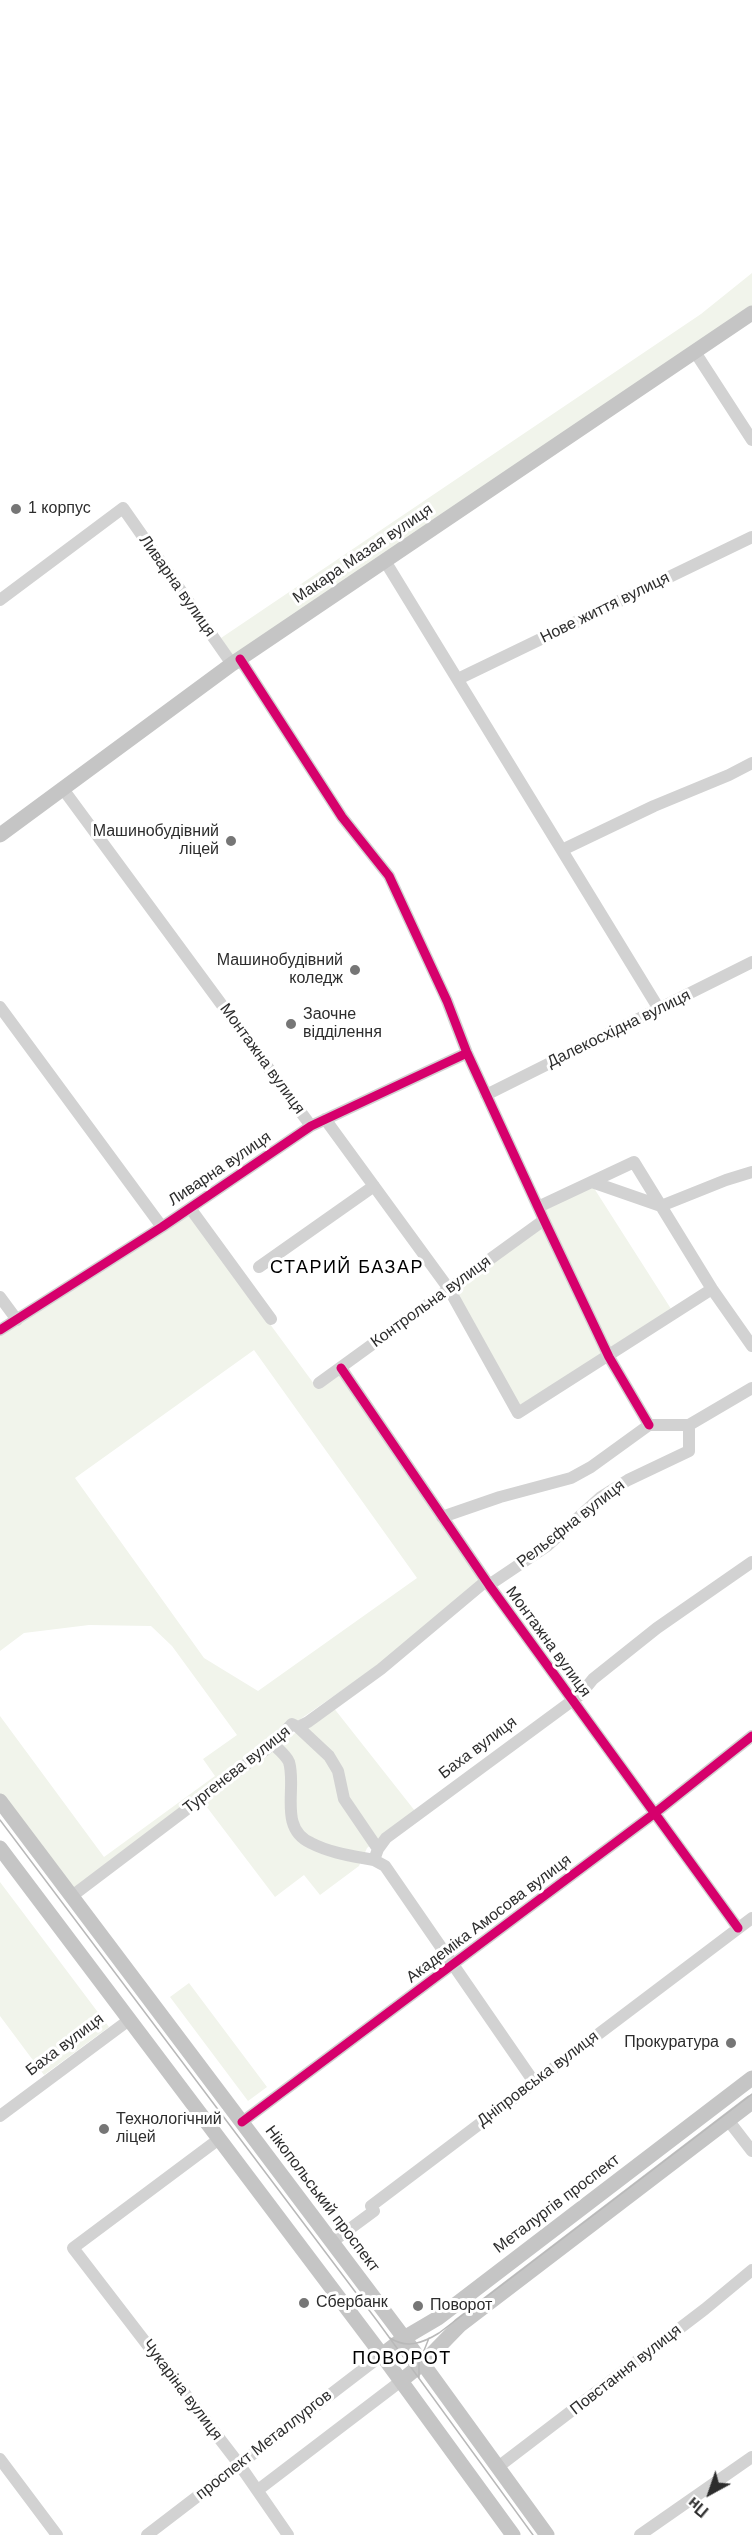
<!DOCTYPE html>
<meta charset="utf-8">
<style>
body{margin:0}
#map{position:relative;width:752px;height:2535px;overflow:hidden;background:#fff;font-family:Helvetica,sans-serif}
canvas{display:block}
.north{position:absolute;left:680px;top:2463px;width:60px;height:60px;-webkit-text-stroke:4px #fff;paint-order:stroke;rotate:220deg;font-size:16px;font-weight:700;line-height:24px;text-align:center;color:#2d2d2d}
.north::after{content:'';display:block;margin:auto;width:21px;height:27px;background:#2d2d2d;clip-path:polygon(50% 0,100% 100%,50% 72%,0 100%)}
</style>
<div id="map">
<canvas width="752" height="2535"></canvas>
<div class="north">Пн</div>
</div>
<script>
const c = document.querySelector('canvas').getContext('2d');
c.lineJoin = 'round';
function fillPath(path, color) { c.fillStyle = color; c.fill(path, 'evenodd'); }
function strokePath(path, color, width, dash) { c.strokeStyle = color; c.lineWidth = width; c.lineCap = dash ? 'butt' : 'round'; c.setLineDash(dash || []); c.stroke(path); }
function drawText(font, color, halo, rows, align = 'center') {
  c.font = font + ' Helvetica,sans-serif'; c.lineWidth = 6; c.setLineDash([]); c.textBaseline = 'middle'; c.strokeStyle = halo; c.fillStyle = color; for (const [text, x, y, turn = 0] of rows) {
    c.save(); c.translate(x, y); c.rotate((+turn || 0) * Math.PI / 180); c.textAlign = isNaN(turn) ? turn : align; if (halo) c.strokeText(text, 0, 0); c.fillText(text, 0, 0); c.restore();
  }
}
const green = new Path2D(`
 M752,273v36l-517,350 -14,-21 480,-324z
 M592,1185l81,127 -63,42 -69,-145z
 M189,1214l128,174 23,-15 141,207 -101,84 -104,72 -204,154 -72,-95v-79l104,141 111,-81 -12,-17 34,-24 -65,-89 -21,-20 -62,-1 -65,8 -24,18v-315zM254,1350l163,228 -159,113 -54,-33 -129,-180z
 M543,1223l64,133 -88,54 -68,-120z
 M333,1707l82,104 -48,37 -8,18 -39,29 -16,-20 -29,22 -72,-95 72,-55z
 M0,1882l109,145 -65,48 -44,-59z
 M189,1983l78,104 -19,14 -78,-104z`);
const minor = new Path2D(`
 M695,352l57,88
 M385,561l274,448
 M0,600l123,-92 109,156
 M240,659l102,158 47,59 58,125 20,52 77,167 65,137 40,68
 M458,679l294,-142
 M63,789l248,337
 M562,850l92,-44 75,-31 23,-12
 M0,1007l162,220
 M486,1095l266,-133
 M325,1119l124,170 69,124 194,-124
 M592,1182l69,24
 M661,1206l65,-26 26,-8
 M538,1207l96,-45 78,127 40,57
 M190,1208l81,111
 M259,1267l115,-81
 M0,1297l17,23
 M0,1330l162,-103 149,-101 156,-73
 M341,1368l148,217 249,343
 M319,1383l225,-163
 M442,1517l58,-20 71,-19 20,-11 58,-42h40l63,-37
 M489,1585l58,-39 54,-49 27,-17 61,-29v-26
 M298,1727l31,29 9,15 6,28 34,50
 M273,1744c5,5 13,11 16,18 8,26 -11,66 22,81 19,10 42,13 63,17l4,-11 8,-11 194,-143 13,-16 64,-51 95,-66
 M374,1860l11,6 149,216
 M72,1896l201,-152 19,-20 6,3 10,-5 73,-53 105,-88
 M0,2116l129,-96
 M728,2120l24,31
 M242,2122l413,-309 97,-77
 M219,2139l-146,109 166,216 49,71
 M332,2242l42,-31 -3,-5 381,-288
 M0,2459l57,76
 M498,2467l207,-158 47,-39
 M258,2490l143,-109
 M147,2535l235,-180
 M640,2535l112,-78`);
const major = new Path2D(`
 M0,835l232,-171 520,-351
 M0,1801l405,538 142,196
 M0,1848l382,507 131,180
 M382,2355l22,-17 34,-20 314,-240
 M401,2381l22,-18 37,-38 292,-223`);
const tram = new Path2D(`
 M0,1820l378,502 155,213
 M390,2338c17,11 33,5 49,-5l313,-239
 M419,2378v-15l10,-25`);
const cycleway = new Path2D(`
 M240,659l102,158 47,59 58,125 20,52 77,167 65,137 40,68
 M0,1330l162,-103 149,-101 156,-73
 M341,1368l148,217 249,343
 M242,2122l413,-309 97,-77`);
const markers = [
 [16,509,6,"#767676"],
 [231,841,6,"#767676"],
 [355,970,6,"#767676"],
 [291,1024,6,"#767676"],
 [731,2043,6,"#767676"],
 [104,2129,6,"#767676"],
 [304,2303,6,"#767676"],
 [418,2306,6,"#767676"]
];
const poiNames = [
 ["1 корпус",28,509],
 ["Машинобудівний",219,832,"right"],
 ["ліцей",219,850,"right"],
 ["Машинобудівний",343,961,"right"],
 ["коледж",343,979,"right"],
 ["Заочне",303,1015],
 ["відділення",303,1033],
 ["Прокуратура",719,2043,"right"],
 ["Технологічний",116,2120],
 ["ліцей",116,2138],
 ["Сбербанк",316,2303],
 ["Поворот",430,2306]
];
const streetNames = [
 ["Макара Мазая вулиця",363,554,-34],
 ["Ливарна вулиця",177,586,55],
 ["Нове життя вулиця",605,608,-26],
 ["Далекосхідна вулиця",619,1029,-26],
 ["Монтажна вулиця",262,1059,54],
 ["Ливарна вулиця",220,1169,-34],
 ["Контрольна вулиця",431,1302,-36],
 ["Рельєфна вулиця",571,1524,-38],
 ["Монтажна вулиця",548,1642,54],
 ["Баха вулиця",478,1748,-37],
 ["Тургенєва вулиця",237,1770,-38],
 ["Академіка Амосова вулиця",489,1919,-37],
 ["Баха вулиця",65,2045,-37],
 ["Дніпровська вулиця",538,2079,-37],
 ["Нікопольський проспект",322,2199,53],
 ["Металургів проспект",557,2204,-37],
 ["Повстання вулиця",626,2370,-38],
 ["Чукаріна вулиця",182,2390,53],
 ["проспект Металлургов",264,2445,-38]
];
const neighbourhoodNames = [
 ["СТАРИЙ БАЗАР",347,1268],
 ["ПОВОРОТ",402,2359]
];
fillPath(green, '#f1f4eb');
strokePath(minor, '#d2d2d2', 12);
strokePath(major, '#c5c5c5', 15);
strokePath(tram, '#b9b9b9', 1.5);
strokePath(cycleway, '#d6006c', 9);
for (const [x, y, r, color] of markers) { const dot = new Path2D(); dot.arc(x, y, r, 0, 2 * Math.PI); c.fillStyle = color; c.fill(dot); strokePath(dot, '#fff', 2); }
drawText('16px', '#2d2d2d', '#fff', poiNames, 'left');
drawText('16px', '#2d2d2d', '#fff', streetNames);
c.letterSpacing = '1.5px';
drawText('18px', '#000', '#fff', neighbourhoodNames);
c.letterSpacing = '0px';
</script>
